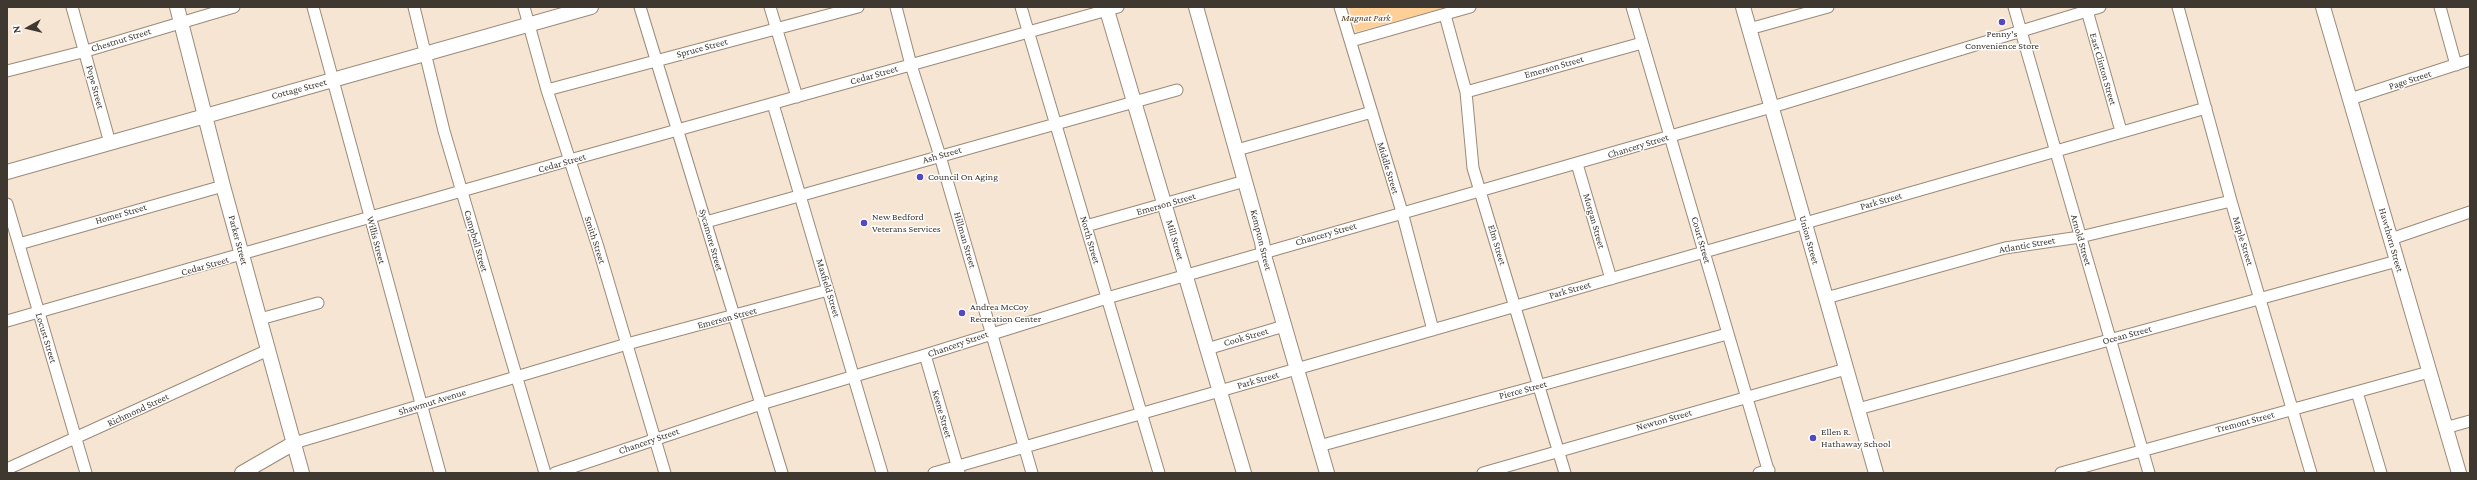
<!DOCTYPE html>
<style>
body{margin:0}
#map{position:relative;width:2477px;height:480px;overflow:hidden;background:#f6e5d2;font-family:"Crimson Pro",serif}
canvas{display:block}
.frame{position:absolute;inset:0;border:8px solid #3f3831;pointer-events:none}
.north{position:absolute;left:8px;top:8px;width:40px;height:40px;-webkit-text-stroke:3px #fff;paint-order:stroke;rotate:262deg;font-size:11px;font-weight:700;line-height:16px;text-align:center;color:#3f3831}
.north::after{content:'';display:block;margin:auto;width:14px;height:18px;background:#3f3831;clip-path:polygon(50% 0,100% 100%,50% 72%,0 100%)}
</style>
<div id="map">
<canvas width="2477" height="480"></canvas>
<div class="frame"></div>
<div class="north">N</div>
</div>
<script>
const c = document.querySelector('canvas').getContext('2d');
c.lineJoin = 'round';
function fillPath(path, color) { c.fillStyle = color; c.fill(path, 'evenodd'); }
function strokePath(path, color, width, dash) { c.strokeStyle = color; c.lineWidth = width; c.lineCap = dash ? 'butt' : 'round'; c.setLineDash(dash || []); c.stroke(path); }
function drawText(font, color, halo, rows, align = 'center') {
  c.font = font + ' "Crimson Pro",serif'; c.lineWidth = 3; c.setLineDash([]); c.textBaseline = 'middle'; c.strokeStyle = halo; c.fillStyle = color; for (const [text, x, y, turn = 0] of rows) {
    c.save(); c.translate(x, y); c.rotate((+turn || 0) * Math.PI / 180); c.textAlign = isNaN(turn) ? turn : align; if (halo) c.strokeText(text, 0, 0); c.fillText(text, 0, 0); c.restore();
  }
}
const green = new Path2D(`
 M1349,7h98l-91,25z`);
const minor = new Path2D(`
 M72,7l38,136
 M313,7l127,466
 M414,7l30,124 101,342
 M524,7l23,83 51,157 67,226
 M640,7l142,466
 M770,7l27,90
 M896,7l15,58 29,91 92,317
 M1021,7l138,466
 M1340,7l62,205 31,118
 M1632,7l137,466
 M2014,7l135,466
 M2086,7l35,124
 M2178,7l53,194 80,272
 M2440,7l16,58
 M1445,15l21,77 7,76 92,305
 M1749,29l79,-22
 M1351,41l119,-34
 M7,71l79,-20 148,-44
 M547,90l311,-83
 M1466,92l176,-49
 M2350,99l120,-39
 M773,104l109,369
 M1237,150l135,-38
 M1577,164l34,115
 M7,204l79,269
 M706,222l471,-132
 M1086,226l159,-45
 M2391,239l79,-27
 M19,244l204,-58
 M1826,298l179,-50 75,-11 151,-36
 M260,319l58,-16
 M7,321l563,-161 548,-153
 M1207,349l77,-23
 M925,355l34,117
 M2357,392l24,81
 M1858,409l539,-148
 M2445,428l25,-7
 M294,443l333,-99 201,-54
 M1319,446l408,-112
 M7,469l261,-119
 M555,473l206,-69 164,-49 182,-57 675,-194 318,-97
 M934,473l1272,-365
 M1483,473l363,-104
 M1759,473l10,-3
 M2061,473l368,-101`);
const major = new Path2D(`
 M177,7l46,179 79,287
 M1106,7l138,466
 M1196,7l66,235 3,17 62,214
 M1743,7l133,466
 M2323,7l136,466
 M7,172l584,-165
 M242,473l52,-30`);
const markers = [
 [2002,22,4,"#5248bf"],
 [920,177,4,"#5248bf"],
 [864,223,4,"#5248bf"],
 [962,313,4,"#5248bf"],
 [1813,438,4,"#5248bf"]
];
const parkNames = [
 ["Magnat Park",1366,18]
];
const poiNames = [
 ["Penny's",2002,34,"center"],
 ["Convenience Store",2002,46,"center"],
 ["Council On Aging",928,177],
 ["New Bedford",872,217],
 ["Veterans Services",872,229],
 ["Andrea McCoy",970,307],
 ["Recreation Center",970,319],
 ["Ellen R.",1821,432],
 ["Hathaway School",1821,444]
];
const streetNames = [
 ["Chestnut Street",121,40,-17],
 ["Spruce Street",702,48,-15],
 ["Emerson Street",1554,67,-16],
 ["East Clinton Street",2103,69,74],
 ["Cedar Street",874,75,-16],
 ["Page Street",2410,80,-18],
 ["Pope Street",95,87,75],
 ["Cottage Street",299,89,-15],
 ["Chancery Street",1638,146,-17],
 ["Ash Street",942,155,-16],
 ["Cedar Street",562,163,-16],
 ["Middle Street",1388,168,73],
 ["Park Street",1881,201,-16],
 ["Emerson Street",1166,204,-16],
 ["Homer Street",121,214,-16],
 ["Morgan Street",1594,221,74],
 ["Chancery Street",1326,234,-16],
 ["Parker Street",238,240,75],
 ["Willis Street",376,240,75],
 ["Smith Street",595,240,72],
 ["Sycamore Street",711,240,74],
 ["Hillman Street",965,240,74],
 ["North Street",1090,240,74],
 ["Mill Street",1175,240,74],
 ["Kempton Street",1261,240,76],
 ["Court Street",1701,240,74],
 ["Union Street",1809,240,74],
 ["Arnold Street",2081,240,74],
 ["Hawthorn Street",2391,240,74],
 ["Campbell Street",476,241,74],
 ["Maple Street",2243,241,73],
 ["Elm Street",1497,245,73],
 ["Atlantic Street",2027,245,-10],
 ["Cedar Street",205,266,-16],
 ["Maxfield Street",828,288,73],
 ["Park Street",1570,290,-16],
 ["Emerson Street",727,318,-15],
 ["Ocean Street",2127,335,-15],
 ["Cook Street",1246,337,-16],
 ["Locust Street",46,338,73],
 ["Chancery Street",958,344,-19],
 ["Park Street",1258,380,-16],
 ["Pierce Street",1523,390,-15],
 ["Shawmut Avenue",432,402,-17],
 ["Richmond Street",138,410,-25],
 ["Keene Street",942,414,74],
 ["Newton Street",1664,420,-16],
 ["Tremont Street",2245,422,-15],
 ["Chancery Street",649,441,-19]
];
fillPath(green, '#ffcf98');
strokePath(minor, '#9a8a79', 13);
strokePath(major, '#9a8a79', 16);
strokePath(minor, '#fff', 11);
strokePath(major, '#fff', 14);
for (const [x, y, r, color] of markers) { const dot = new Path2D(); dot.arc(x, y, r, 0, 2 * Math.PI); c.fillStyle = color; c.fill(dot); strokePath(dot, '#fff', 1.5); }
drawText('italic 10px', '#5b401f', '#fff', parkNames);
drawText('10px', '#3f3831', '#fff', poiNames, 'left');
drawText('10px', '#3f3831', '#fff', streetNames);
</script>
